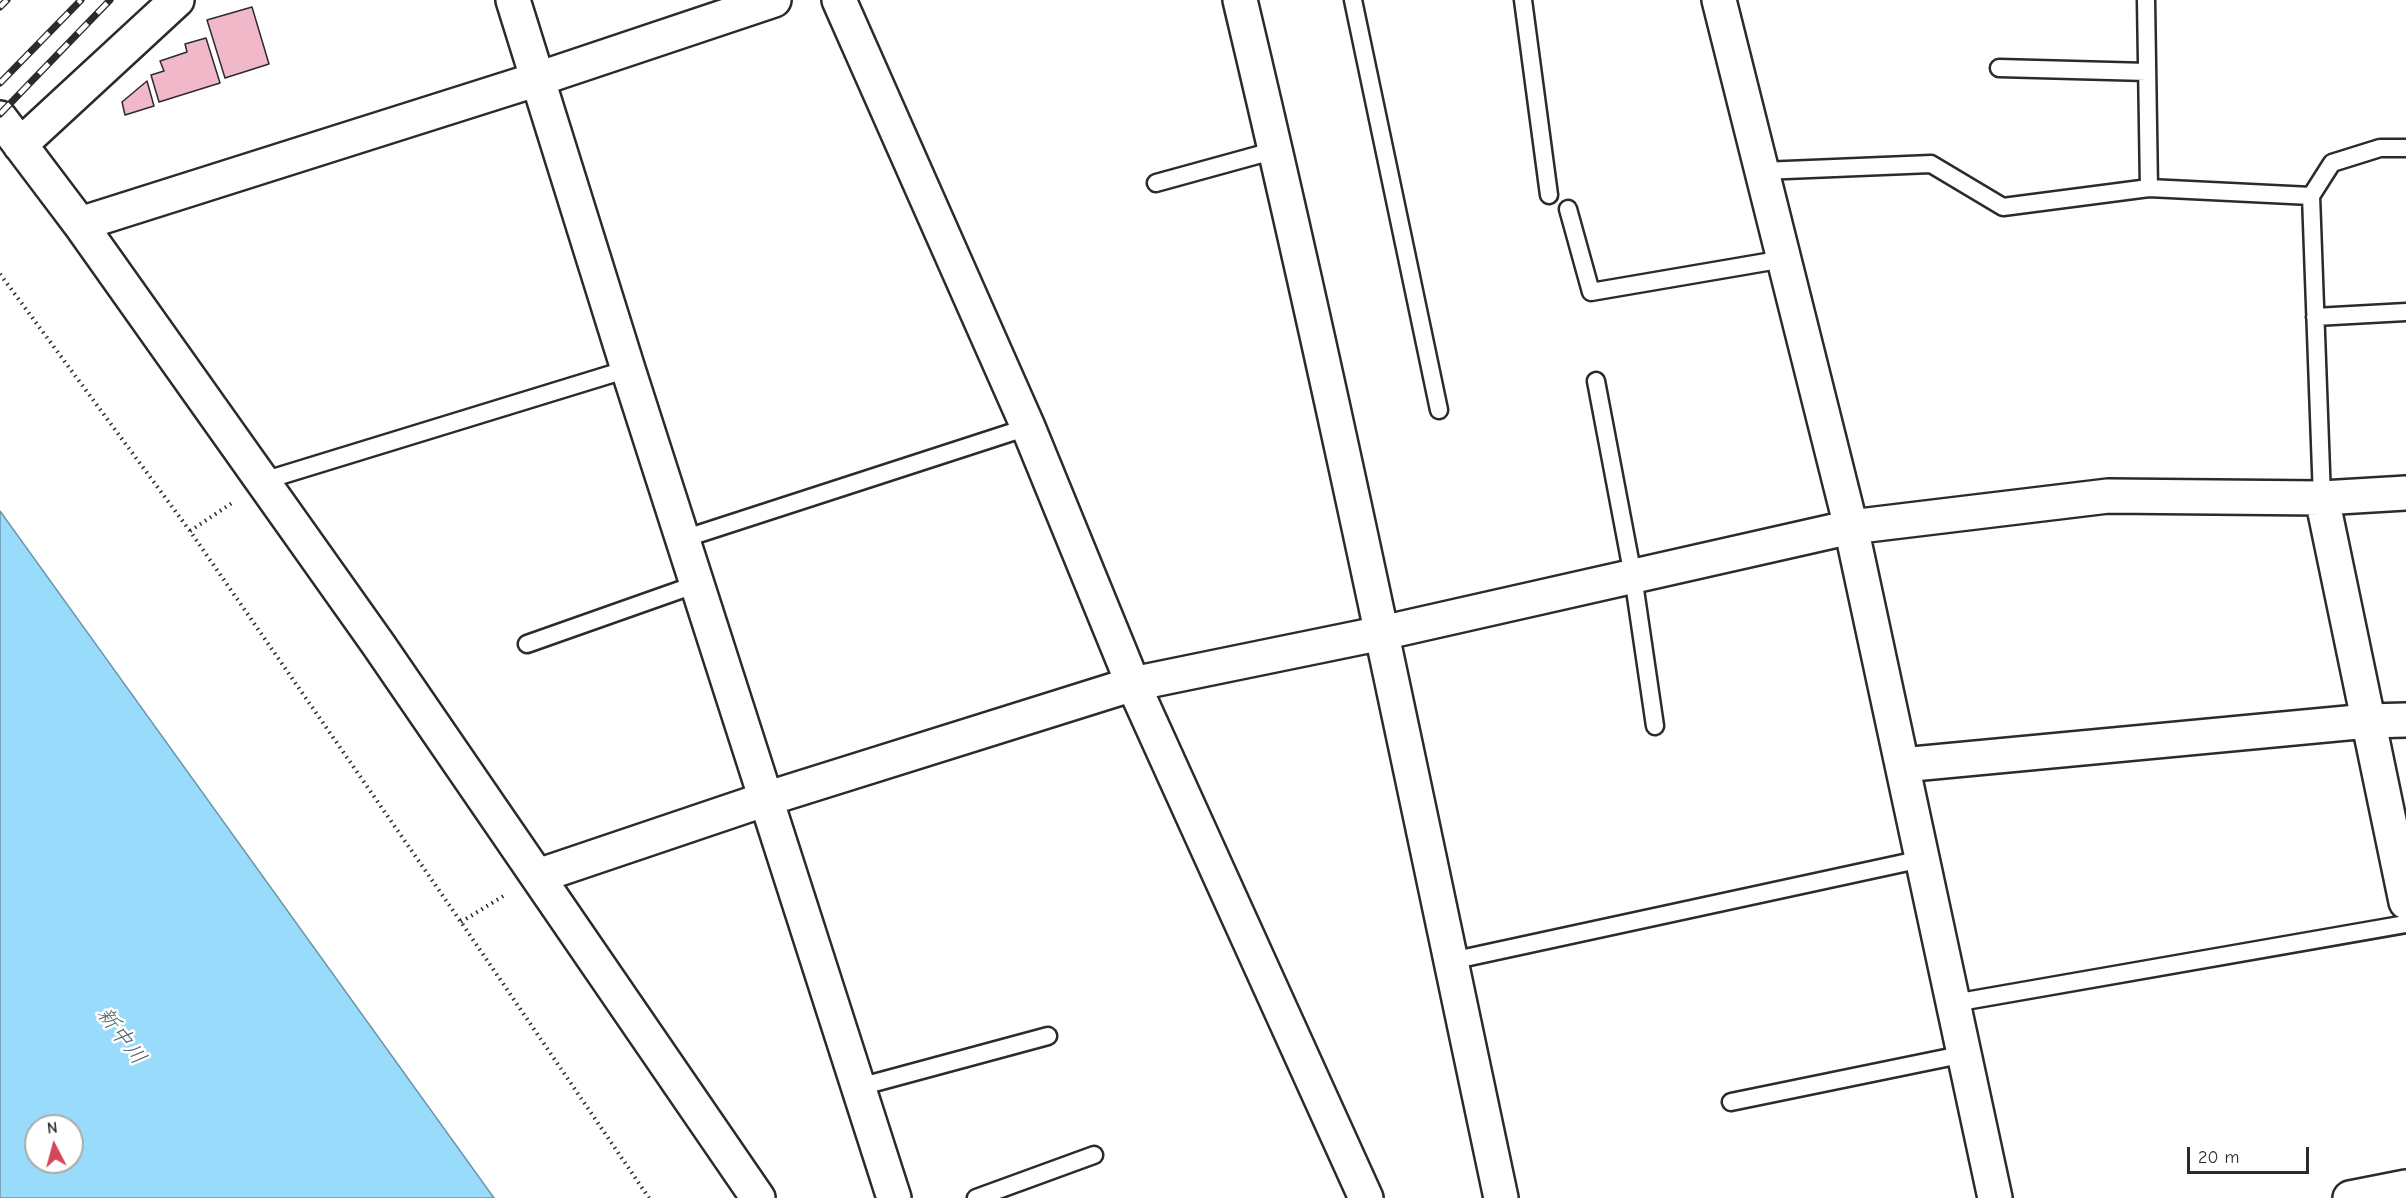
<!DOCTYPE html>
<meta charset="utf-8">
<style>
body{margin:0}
#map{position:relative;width:2406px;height:1198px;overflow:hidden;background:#fff;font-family:"Comic Neue",sans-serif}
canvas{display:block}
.north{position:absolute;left:24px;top:1114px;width:60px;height:60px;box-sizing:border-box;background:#fff;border:2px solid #aaa;border-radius:50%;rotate:354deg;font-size:16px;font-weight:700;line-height:24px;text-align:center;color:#2b2b2b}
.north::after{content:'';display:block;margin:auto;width:21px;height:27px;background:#d1495b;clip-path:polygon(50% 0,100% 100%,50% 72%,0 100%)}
.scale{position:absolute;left:2187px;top:1147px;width:122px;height:27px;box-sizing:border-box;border:3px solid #2b2b2b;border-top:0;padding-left:8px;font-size:18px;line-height:21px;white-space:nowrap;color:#2b2b2b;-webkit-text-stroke:4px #fff;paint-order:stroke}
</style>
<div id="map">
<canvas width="2406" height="1198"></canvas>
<div class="north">N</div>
<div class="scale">20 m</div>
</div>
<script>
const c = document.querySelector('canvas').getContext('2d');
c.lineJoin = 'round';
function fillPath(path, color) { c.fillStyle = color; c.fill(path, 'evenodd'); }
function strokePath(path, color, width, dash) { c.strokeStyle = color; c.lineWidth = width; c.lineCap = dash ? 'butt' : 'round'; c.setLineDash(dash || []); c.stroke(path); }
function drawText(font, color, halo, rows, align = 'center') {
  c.font = font + ' "Comic Neue","Klee One",sans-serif'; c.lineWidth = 5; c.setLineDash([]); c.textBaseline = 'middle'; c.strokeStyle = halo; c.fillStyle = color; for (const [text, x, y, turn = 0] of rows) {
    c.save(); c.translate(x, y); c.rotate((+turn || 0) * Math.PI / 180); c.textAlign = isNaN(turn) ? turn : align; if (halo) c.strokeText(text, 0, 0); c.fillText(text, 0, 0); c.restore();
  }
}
const water = new Path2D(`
 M0,511l494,687h-494zM36,1126h36v36h-36z`);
const building = new Path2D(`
 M252,7l17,57 -44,14 -18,-58z
 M206,38l14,45 -61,19 -8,-27 13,-4 -4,-10 27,-9 -2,-8z
 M147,81l7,25 -29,9 -3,-13z`);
const path = new Path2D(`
 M0,274l190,257 271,391 188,276
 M190,531l42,-28
 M461,922l44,-27`);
const service = new Path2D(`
 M1353,0l86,410
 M1523,0l26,195
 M2146,0l3,188
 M1999,68l148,4
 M1762,171l169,-7 72,43 146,-19 162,8
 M1156,183l120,-33
 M1568,209l23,83 193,-33
 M2315,317l91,-5
 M1596,381l37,195 22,150
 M263,481l365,-112
 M2322,498l-11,-302 21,-33 48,-15h26
 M683,539l345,-112
 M527,644l170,-60
 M1451,961l471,-102
 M1954,1003l452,-79
 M859,1087l189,-51
 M1731,1102l234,-48
 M976,1198l118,-43`);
const minor = new Path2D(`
 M1240,0c95,398 176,798 261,1198
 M1719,0l132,527 144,671
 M0,118l80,106 458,-145 236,-79
 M20,145l157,-145
 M80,224l298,420 380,554
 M2322,498l84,404
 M1902,765l466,-44 38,-1
 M538,876l228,-77 367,-115 249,-51 469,-106 257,-31 214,2 84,-5
 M2350,1198l56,-11`);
const tertiary = new Path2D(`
 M513,0l115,369 266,829
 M839,0l189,427 105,257 233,514`);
const rail = new Path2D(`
 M0,7l7,-7
 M0,83l81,-83
 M0,114l110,-114`);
const waterNames = [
 ["新中川",121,1036,53]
];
fillPath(water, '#99dbfb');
strokePath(water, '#6d95a8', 1.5);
fillPath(building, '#f1b8ca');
strokePath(building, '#2b2b2b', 1.5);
strokePath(service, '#2b2b2b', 21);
strokePath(minor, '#2b2b2b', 38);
strokePath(tertiary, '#2b2b2b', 38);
strokePath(path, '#2b2b2b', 4, [1.5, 4.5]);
strokePath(service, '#fff', 16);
strokePath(minor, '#fff', 33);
strokePath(tertiary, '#fff', 33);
strokePath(rail, '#2b2b2b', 7);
strokePath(rail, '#fff', 4.5, [14]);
drawText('italic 22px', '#4c6069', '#fff', waterNames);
</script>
